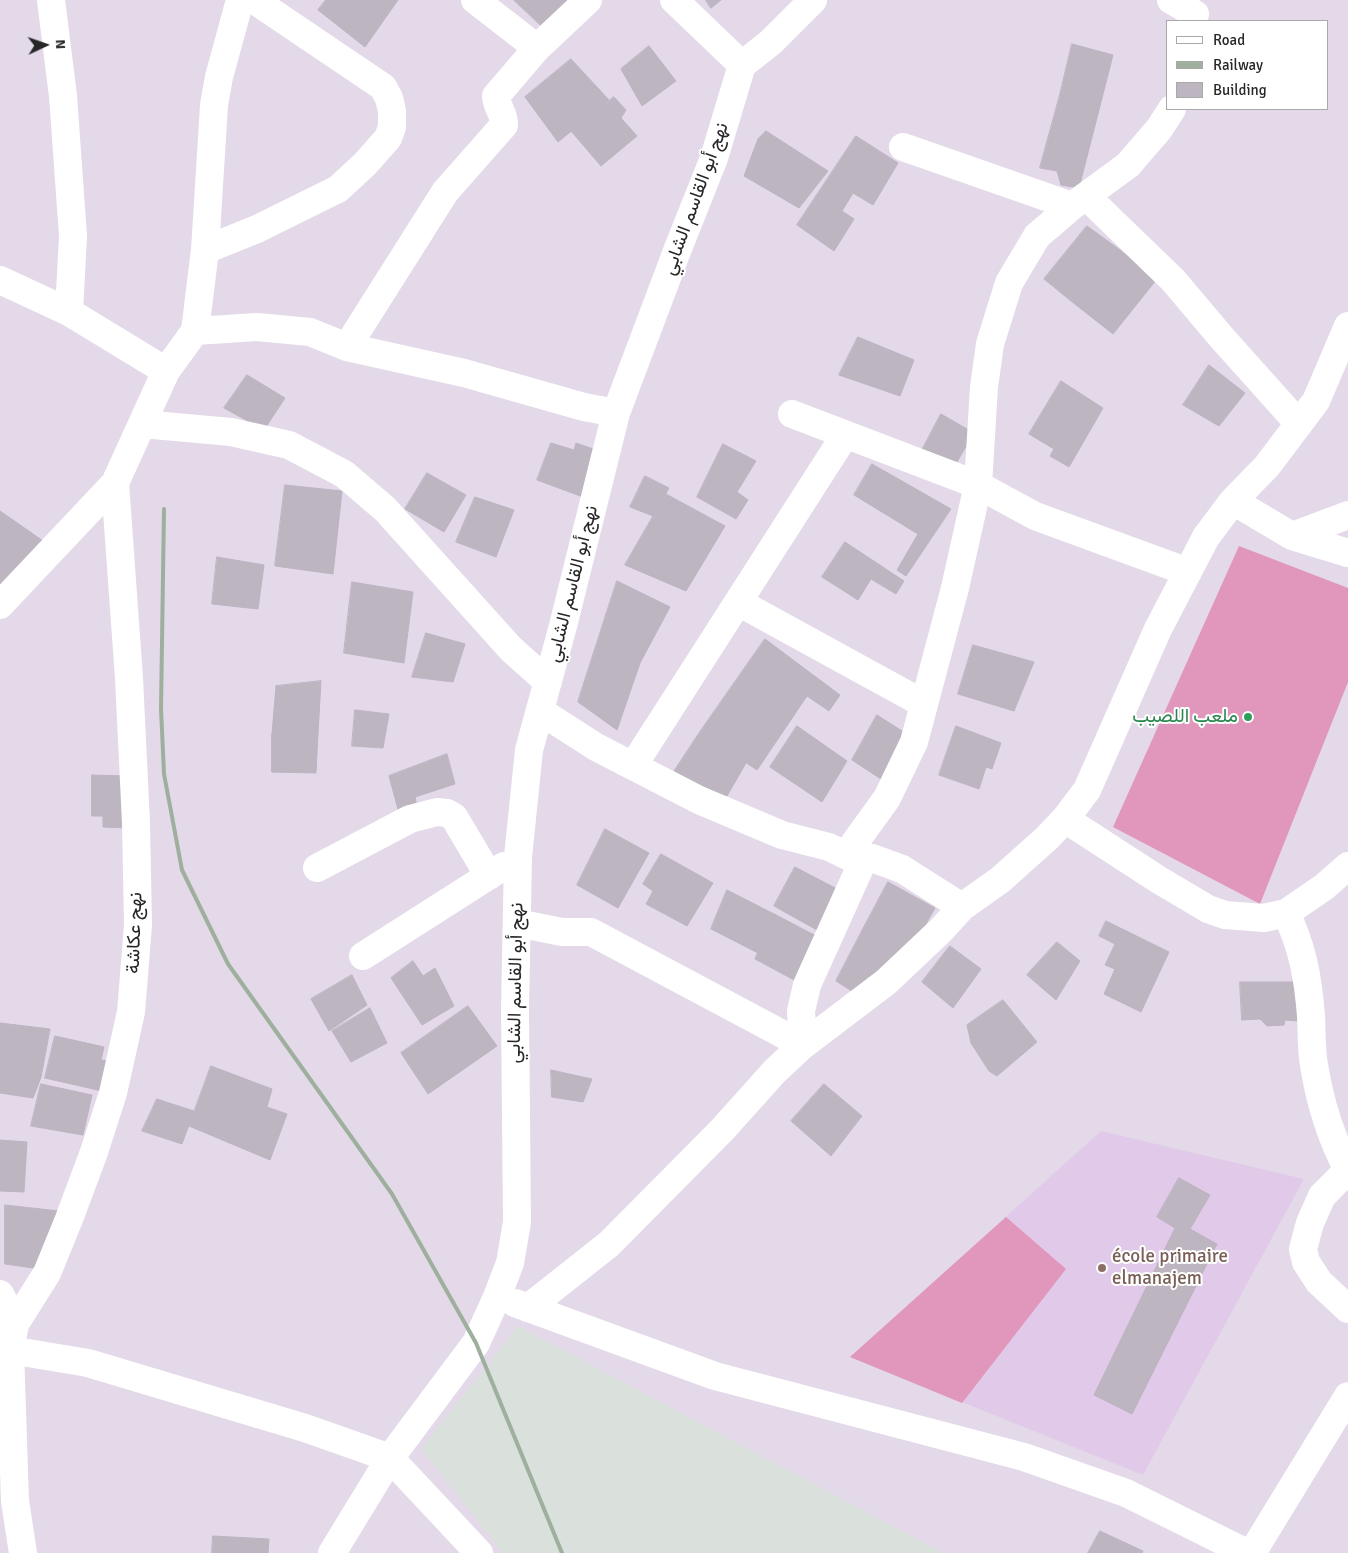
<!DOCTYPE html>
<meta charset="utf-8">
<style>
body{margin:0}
#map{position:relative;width:1348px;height:1553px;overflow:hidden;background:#e3d9e8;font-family:Signika,sans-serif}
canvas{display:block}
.legend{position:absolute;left:1166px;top:20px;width:162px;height:90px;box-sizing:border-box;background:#fff;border:1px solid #a9a9a9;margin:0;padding:6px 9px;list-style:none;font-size:15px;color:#272727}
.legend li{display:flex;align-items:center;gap:10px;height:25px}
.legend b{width:25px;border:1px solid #a9a9a9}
.north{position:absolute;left:20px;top:20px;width:50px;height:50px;-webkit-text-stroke:4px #fff;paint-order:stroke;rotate:87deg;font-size:14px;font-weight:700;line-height:20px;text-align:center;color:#272727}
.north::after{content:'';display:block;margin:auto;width:18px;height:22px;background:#272727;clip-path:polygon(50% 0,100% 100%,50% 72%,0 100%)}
</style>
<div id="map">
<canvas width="1348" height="1553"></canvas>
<ul class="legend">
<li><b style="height:6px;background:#fff"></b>Road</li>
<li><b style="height:6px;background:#9eaf9d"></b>Railway</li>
<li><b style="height:14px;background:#bdb5c0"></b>Building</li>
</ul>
<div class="north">N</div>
</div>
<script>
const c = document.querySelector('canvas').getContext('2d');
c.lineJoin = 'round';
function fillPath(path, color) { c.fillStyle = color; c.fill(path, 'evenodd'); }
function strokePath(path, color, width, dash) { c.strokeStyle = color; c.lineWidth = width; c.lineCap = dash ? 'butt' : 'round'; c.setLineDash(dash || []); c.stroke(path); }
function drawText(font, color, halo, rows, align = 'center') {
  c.font = font + ' Signika,Vazirmatn,sans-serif'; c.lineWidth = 4; c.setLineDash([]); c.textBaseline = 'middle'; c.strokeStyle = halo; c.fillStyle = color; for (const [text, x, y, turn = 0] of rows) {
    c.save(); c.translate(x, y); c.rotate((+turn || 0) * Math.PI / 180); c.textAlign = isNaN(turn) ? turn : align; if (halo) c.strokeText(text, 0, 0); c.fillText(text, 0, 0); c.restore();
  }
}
const industrial = new Path2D(`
 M518,1326l425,227h-440l-82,-104z`);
const education = new Path2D(`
 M1101,1131l203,48 -161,296 -293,-118z`);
const pitch = new Path2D(`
 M1239,546l109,42v94l-88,222 -147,-77z
 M1006,1217l60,52 -104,134 -112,-46z`);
const building = new Path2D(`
 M326,0h72l-33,47 -47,-37z
 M514,0h62l-29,31z
 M706,0h15l-10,8z
 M1072,44l41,11 -13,51 -40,-11z
 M649,46l27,35 -34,25 -21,-37z
 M571,59l38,41 -51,42 -33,-45z
 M1060,95l40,11 -21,82 -18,-3 -4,-14 -17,-3z
 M614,97l12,13 -5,8 16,18 -36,30 -30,-35z
 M766,131l62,40 -29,37 -55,-32 14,-37z
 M856,136l42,27 -25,42 -20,-12 -11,18 12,8 -20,32 -37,-26z
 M1087,226l33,24 -44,55 -32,-26z
 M1120,250l37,29 -44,55 -37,-29z
 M858,337l56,23 -14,36 -61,-21z
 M1209,365l36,28 -26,33 -36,-21z
 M247,375l38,23 -21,32 -40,-22z
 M1061,381l42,27 -34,59 -19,-11 4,-7 -25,-15z
 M941,414l33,19 -20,34 -33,-15z
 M551,443l23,7 2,-7 23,8 -16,46 -46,-17z
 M723,444l33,17 -19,31 11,8 -12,19 -39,-22z
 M872,464l79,45 -45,67 -9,-6 21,-36 -64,-39z
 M427,473l39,22 -22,37 -39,-23z
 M645,476l24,12 -16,28 -23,-9z
 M285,485l57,6 -9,83 -58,-8z
 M666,494l59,32 -39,65 -61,-26z
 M475,497l39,13 -18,47 -40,-15z
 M0,511l46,32 -46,43z
 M845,542l59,39 -8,13 -25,-15 -13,21 -36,-23z
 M217,557l47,8 -6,44 -46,-5z
 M617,581l53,26 -30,56 -44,-17z
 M352,582l61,10 -9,71 -60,-10z
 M426,633l39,11 -12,38 -41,-5z
 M765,639l75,56 -11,16 -22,-15 -50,74 -57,-38z
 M973,645l61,17 -20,49 -56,-17z
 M596,646l44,17 -23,67 -39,-28z
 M321,681l-3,53h-46l4,-48z
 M355,710l34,4 -6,34 -31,-2z
 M877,715l33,21 -26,45 -32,-21z
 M797,726l50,35 -25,41 -52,-35z
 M956,726l45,17 -9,26 -6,-2 -7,22 -40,-14z
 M700,732l46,31 -19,33 -10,1 -44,-24z
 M272,734h46l-2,39 -44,-1z
 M447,754l8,30 -40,13 2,10 -18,6 -10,-37z
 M92,775l36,1 -1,52 -24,-1v-11h-11z
 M605,829l44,24 -31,55 -41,-23z
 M661,854l52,29 -26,43 -41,-22 7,-13 -10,-7z
 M795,867l44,23 -22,40 -43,-24z
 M888,882l47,26 -28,50 -45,-27z
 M727,890l49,25 -18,38 -47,-24z
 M776,915l46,24 -24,43 -43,-23z
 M1106,921l63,31 -28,60 -37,-18 11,-25 -10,-4 10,-21 -16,-8z
 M862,931l45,27 -46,39 -25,-16z
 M1057,942l23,19 -24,39 -29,-25z
 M950,946l31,23 -28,39 -31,-26z
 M413,961l10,15 12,-8 19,38 -32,19 -31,-47z
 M352,975l15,30 -38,26 -18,-32z
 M1240,982h56l2,39 -13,-1 -1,5 -17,1 -7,-7 -18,1z
 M1003,1000l34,42 -40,34 -8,-5 -18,-28 -4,-18z
 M468,1006l29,40 -69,48 -27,-41z
 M370,1008l17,35 -36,19 -19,-31z
 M0,1023l50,6 -9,48 -8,21 -33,-5z
 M55,1036l49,11 -3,13 8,1 -7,30 -57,-13z
 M211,1066l61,23 -5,18 20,7 -17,46 -81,-34z
 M551,1070l41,9 -9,23 -31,-5z
 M41,1084l51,11 -9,40 -52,-9z
 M824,1084l38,32 -31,40 -40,-35z
 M157,1099l37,12 -12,33 -40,-13z
 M0,1140l27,2 -3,50 -24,-1z
 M1179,1178l31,17 -20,34 27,15 -85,170 -38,-19 81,-167 -18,-11z
 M5,1205l54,6 -18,58 -36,-5z
 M1100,1531l43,20 -1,2h-54z
 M213,1536l56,3 -1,14h-56z`);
const minor = new Path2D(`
 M51,0l12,96 10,140 -4,76
 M475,0l62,48
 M674,0l68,65
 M1171,0l24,14
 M903,147l169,59
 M1086,196l87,84 49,58 77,86
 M205,250l52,-21 81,-40 27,-25 23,-26 4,-11v-16l-3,-13 -6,-11 -129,-87
 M0,280l69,32 97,59
 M195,331l62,-4 53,5 37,15 117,26 120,34 32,6
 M347,347l98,-155 59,-67c1,-10 -8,-19 -8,-29l41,-48 51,-48
 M792,414l186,71 57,31 153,56
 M142,424l89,8 58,13 55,29 41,35 126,140 37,33
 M1233,501l59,35 56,-21
 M1292,536l56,17
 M738,602l186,102
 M0,605l115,-122 51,-112 29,-40 10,-81 9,-145 5,-28 21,-77
 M540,711l56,36 103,53 83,35 47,12 33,16
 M633,766l212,-331
 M1065,819l94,61 49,29 17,6 39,3 22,-5 38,-26 24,-21
 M846,855l41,-57 27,-56 41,-154 23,-103 6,-98 6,-43 19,-61 28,-47 35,-30 56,-41 31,-36 13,-20
 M317,868l93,-49 27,-7 10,1 7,4 35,59
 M1286,913c17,35 22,65 25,103 1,16 0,33 3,49 6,38 16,71 34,105
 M517,923l45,9h29l212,113 -2,-34 6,-26 55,-122 10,-5 30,11 60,38
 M363,956l141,-90
 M1348,1170l-26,26 -12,27 -7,26 3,13 13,20 29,27
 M0,1294l15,30
 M515,1303l200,73 309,81 102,36 121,60
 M528,1308l81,-64 113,-114 53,-59 28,-26 83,-63 55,-52 21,-23 38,-27 47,-42 18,-19 22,-29 71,-161 48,-92 27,-36 34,-35 49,-65 32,-75
 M0,1351l10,-1 5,-26 32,-51 22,-54 25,-67 19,-59 18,-81 7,-87 -2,-102 -7,-145 -14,-195
 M23,1553l-8,-52 -5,-151 78,13 217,65 85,30 89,95
 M332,1553l58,-95 86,-115 21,-46 13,-34 7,-41 -2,-212 3,-153 11,-107 34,-124 53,-213 61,-162 37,-93 28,-93 29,-23 42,-42
 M1252,1553l96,-157`);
const rail = new Path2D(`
 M164,509l-3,200 3,65 18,96 46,94 164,230 84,149 86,210`);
const markers = [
 [1248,717,5,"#2e9e5b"],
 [1102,1268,5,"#8d6e63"]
];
const streetNames = [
 ["نهج أبو القاسم الشابي",696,199,-70],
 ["نهج أبو القاسم الشابي",573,584,-76],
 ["نهج عكاشة",135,933,-88],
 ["نهج أبو القاسم الشابي",516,983,-89]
];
const leisureNames = [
 ["ملعب اللصيب",1238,717]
];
const educationNames = [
 ["école primaire",1112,1257],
 ["elmanajem",1112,1279]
];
fillPath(industrial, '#dae1dc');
fillPath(education, '#e1cae9');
fillPath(pitch, '#e196bb');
fillPath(building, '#bdb5c0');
strokePath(building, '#bfb3c3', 1);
strokePath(minor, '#fff', 28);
strokePath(rail, '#9eaf9d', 4);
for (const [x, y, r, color] of markers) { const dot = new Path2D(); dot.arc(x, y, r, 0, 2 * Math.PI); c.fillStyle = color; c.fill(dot); strokePath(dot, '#fff', 2); }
drawText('19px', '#272727', '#fff', streetNames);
drawText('19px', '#27864d', '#fff', leisureNames, 'right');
drawText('19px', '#785e54', '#fff', educationNames, 'left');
</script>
